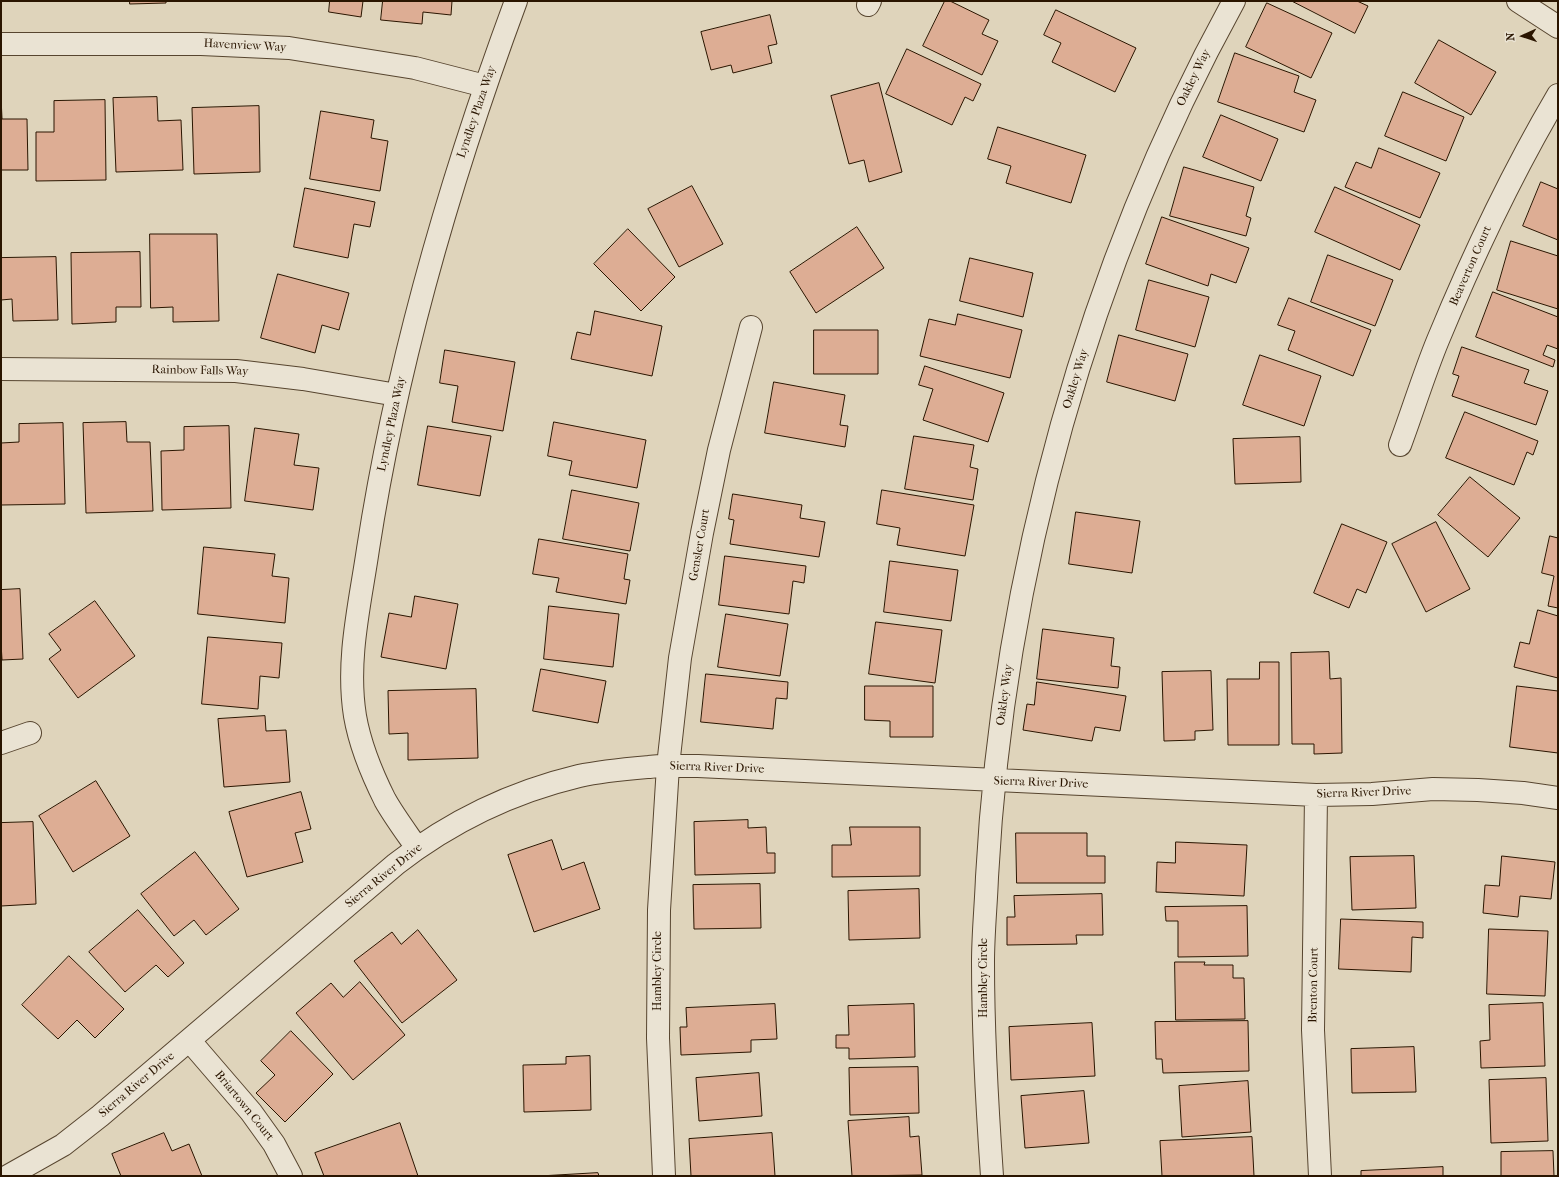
<!DOCTYPE html>
<style>
body{margin:0}
#map{position:relative;width:1559px;height:1177px;overflow:hidden;background:#dfd4bb;font-family:"IM FELL French Canon",serif}
canvas{display:block}
.frame{position:absolute;inset:0;border:2px solid #2a1500;pointer-events:none}
.north{position:absolute;left:1503px;top:16px;width:40px;height:40px;-webkit-text-stroke:3px #eae3d3;paint-order:stroke;rotate:267deg;font-size:11px;font-weight:700;line-height:16px;text-align:center;color:#2a1500}
.north::after{content:'';display:block;margin:auto;width:14px;height:18px;background:#2a1500;clip-path:polygon(50% 0,100% 100%,50% 72%,0 100%)}
</style>
<div id="map">
<canvas width="1559" height="1177"></canvas>
<div class="frame"></div>
<div class="north">N</div>
</div>
<script>
const c = document.querySelector('canvas').getContext('2d');
c.lineJoin = 'round';
function fillPath(path, color) { c.fillStyle = color; c.fill(path, 'evenodd'); }
function strokePath(path, color, width, dash) { c.strokeStyle = color; c.lineWidth = width; c.lineCap = dash ? 'butt' : 'round'; c.setLineDash(dash || []); c.stroke(path); }
function drawText(font, color, halo, rows, align = 'center') {
  c.font = font + ' "IM FELL French Canon",serif'; c.lineWidth = 3.5; c.setLineDash([]); c.textBaseline = 'middle'; c.strokeStyle = halo; c.fillStyle = color; for (const [text, x, y, turn = 0] of rows) {
    c.save(); c.translate(x, y); c.rotate((+turn || 0) * Math.PI / 180); c.textAlign = isNaN(turn) ? turn : align; if (halo) c.strokeText(text, 0, 0); c.fillText(text, 0, 0); c.restore();
  }
}
const building = new Path2D(`
 M130,1h36v2l-36,1z
 M330,1h33l-2,16 -32,-5z
 M383,1h69l-1,14 -28,-3 -1,12 -41,-4z
 M945,1h5l39,19 -7,14 16,7 -16,34 -59,-29z
 M1292,1h65l11,5 -13,27z
 M1267,3l65,30 -21,45 -65,-31z
 M1056,10l80,38 -21,44 -63,-30 9,-19 -17,-8z
 M770,15l7,29 -9,2 4,17 -39,10 -2,-8 -20,5 -10,-38z
 M1439,40l57,32 -25,43 -56,-32z
 M907,49l74,35 -8,17 -8,-4 -13,28 -66,-31z
 M1235,53l64,23 -5,16 22,8 -12,32 -86,-30z
 M879,83l23,89 -33,10 -5,-22 -15,4 -18,-68z
 M1403,92l61,25 -18,44 -61,-25z
 M1,97l1,22h25l1,51h-27z
 M157,97l1,24 23,-1 2,50 -67,2 -3,-74z
 M105,100l1,80 -70,1v-49h18v-31z
 M259,106l1,66 -66,2 -2,-66z
 M321,111l53,9 -3,18 17,3 -8,50 -70,-12z
 M1221,115l57,24 -17,42 -58,-24z
 M998,127l88,28 -15,48 -65,-20 5,-17 -23,-7z
 M1379,148l61,25 -20,45 -75,-31 11,-25 15,6z
 M1184,167l70,20 -8,29 5,2 -5,18 -76,-20z
 M1541,182l17,7v51l-35,-14z
 M692,186l31,58 -44,23 -31,-58z
 M1335,187l85,38 -20,45 -85,-38z
 M305,188l70,14 -5,25 -16,-3 -6,34 -54,-11z
 M1162,217l87,31 -13,35 -25,-9 -3,12 -62,-22z
 M857,227l27,41 -68,45 -26,-41z
 M628,229l47,48 -34,34 -47,-47z
 M150,234h67l2,87 -46,1v-15l-22,1z
 M1511,241l47,15v53l-61,-19z
 M140,252l1,55h-25v15l-44,2 -1,-71z
 M1328,255l65,25 -18,46 -64,-24z
 M56,257l2,63 -45,1 -1,-22 -11,1v-42z
 M970,258l63,15 -10,44 -63,-16z
 M278,274l71,19 -10,37 -17,-5 -7,28 -54,-15z
 M1149,280l60,17 -14,50 -59,-17z
 M1493,292l65,25v32l-11,-4 -4,10 12,5 -2,7 -77,-30z
 M1289,298l82,32 -18,46 -65,-26 7,-19 -17,-6z
 M595,311l67,15 -10,50 -81,-17 6,-27 13,3z
 M958,314l64,16 -12,48 -90,-22 9,-37 26,6z
 M814,330h64v44h-64z
 M1119,335l69,19 -13,47 -68,-19z
 M1462,347l67,23 -5,13 24,8 -12,34 -84,-29 7,-20 -6,-2z
 M445,350l70,12 -12,69 -51,-9 6,-36 -18,-3z
 M1260,355l61,21 -17,50 -61,-21z
 M925,366l79,27 -16,49 -65,-22 10,-31 -14,-4z
 M774,382l71,13 -5,30 8,1 -3,21 -80,-14z
 M1465,412l73,29 -5,14 -6,-3 -13,33 -68,-27z
 M126,422l1,20h23l3,69 -67,2 -3,-90z
 M554,422l92,18 -9,48 -68,-13 3,-14 -24,-5z
 M63,423l2,81 -64,1v-62l18,-1v-18z
 M229,426l2,82 -69,2 -1,-59 23,-1v-23z
 M428,426l63,10 -11,60 -62,-11z
 M255,428l44,6 -5,31 25,3 -6,42 -68,-9z
 M914,436l60,9 -4,22 8,2 -5,31 -68,-11z
 M1300,437l1,45 -66,2 -2,-45z
 M1470,477l50,41 -32,39 -50,-42z
 M572,490l67,13 -9,48 -67,-12z
 M882,490l92,15 -9,51 -68,-11 3,-17 -23,-4z
 M733,494l69,11 -2,13 25,4 -6,35 -89,-13 4,-24 -5,-1z
 M1076,512l64,9 -8,52 -63,-9z
 M1436,522l34,67 -44,23 -34,-68z
 M1342,524l45,18 -21,51 -9,-4 -8,19 -35,-15z
 M1550,536l8,2v70l-10,-2 6,-30 -12,-3z
 M539,539l89,15 -4,25 6,1 -4,24 -70,-12 3,-14 -26,-4z
 M204,547l71,7 -3,22 17,2 -4,45 -87,-9z
 M725,556l81,10 -2,17 -11,-2 -4,33 -70,-9z
 M890,561l68,9 -7,51 -67,-9z
 M20,589l3,70 -21,1 -1,-17v-53z
 M415,596l43,8 -12,65 -65,-12 8,-44 22,4z
 M95,601l40,55 -57,42 -29,-39 12,-9 -12,-16z
 M549,606l70,8 -6,53 -69,-8z
 M1538,610l20,6v62l-44,-11 6,-25 9,2z
 M726,614l62,10 -8,52 -62,-9z
 M876,622l66,8 -7,53 -66,-9z
 M1043,629l71,9 -3,28 9,1 -2,21 -81,-9z
 M208,637l74,6 -3,35 -19,-2 -2,33 -56,-5z
 M1329,652l1,27 11,-1 1,75 -28,1v-10h-22l-1,-91z
 M1260,662h19v83h-51l-1,-66h32z
 M541,669l65,12 -8,42 -65,-12z
 M1211,671l2,59 -18,1v9l-31,1 -2,-69z
 M706,674l82,8 -1,17 -11,-1 -3,31 -72,-7z
 M1037,682l89,14 -6,35 -25,-4 -3,14 -69,-11 4,-26 7,1z
 M865,686h68v51h-43v-16l-25,-1z
 M1517,686l41,5v62l-48,-6z
 M476,689l2,69 -70,2v-27l-19,1 -1,-43z
 M265,716l1,15 20,-1 4,52 -66,5 -6,-68z
 M96,781l34,55 -57,36 -34,-56z
 M301,792l10,37 -16,4 8,29 -56,15 -18,-65z
 M748,820v8l18,-1 1,26h8v20l-80,2 -1,-53z
 M33,822l3,82 -35,2v-83z
 M850,827h70v49l-88,1v-32h19z
 M1016,833h71v23h18v27h-88z
 M552,840l10,30 22,-8 16,47 -66,23 -26,-77z
 M1176,842l71,3 -3,51 -88,-4 1,-30 18,1z
 M195,852l44,57 -33,26 -12,-15 -20,16 -33,-42z
 M1414,856l2,52 -64,2 -2,-53z
 M1502,856l53,6 -4,37 -31,-3 -2,21 -35,-4 2,-28 14,1z
 M760,884l1,44 -67,1 -1,-44z
 M919,889l1,49 -71,2 -1,-49z
 M1102,894l1,41h-27l1,9 -70,1v-28h8l-1,-21z
 M1247,906l1,50 -70,1v-36h-12l-1,-14z
 M138,910l46,53 -16,14 -12,-12 -31,27 -36,-40z
 M1341,919l82,3v16l-11,-1 -1,35 -72,-3z
 M1489,929l59,2 -3,65 -58,-2z
 M418,930l39,50 -55,43 -48,-62 38,-29 9,12z
 M69,956l55,53 -29,29 -18,-18 -19,19 -36,-34z
 M1175,962h30l-1,3h29v13h11l1,41 -69,1z
 M360,982l45,53 -52,45 -57,-67 35,-30 12,14z
 M1543,1003l2,63 -64,2 -1,-27 10,-1 -1,-35z
 M775,1004l2,35 -26,1v12l-70,3 -1,-28h7l-1,-19z
 M914,1004l1,53 -66,2v-11h-13v-13h13l-1,-29z
 M1248,1021l1,50 -86,2 -1,-14h-6l-1,-37z
 M1092,1023l3,53 -84,4 -2,-53z
 M291,1031l42,43 -48,48 -29,-29 19,-18 -14,-14z
 M1414,1047l2,45 -64,1 -1,-44z
 M590,1056l1,54 -67,2 -1,-47 43,-1v-7z
 M918,1067l1,46 -69,2 -1,-47z
 M759,1073l3,43 -63,5 -3,-43z
 M1546,1078l2,63 -57,2 -2,-63z
 M1248,1081l3,51 -69,5 -3,-51z
 M1084,1091l5,52 -64,5 -4,-52z
 M909,1117l1,20 9,-1 3,39 -70,1 -4,-55z
 M400,1123l18,53h-94l-9,-23z
 M164,1133l8,18 17,-7 13,32h-81l-9,-22z
 M772,1133l3,43h-84l-2,-37z
 M1252,1137l2,39h-92l-2,-35z
 M1553,1151l1,25h-53v-24z
 M1443,1167v9h-82v-5z
 M598,1173l1,3h-59z`);
const minor = new Path2D(`
 M1518,1l40,26
 M868,5l2,-4
 M1,44h200l88,4 126,20 70,18
 M1,369l235,2 67,8 94,16
 M1400,445c13,-35 24,-71 38,-105 35,-85 74,-167 120,-245
 M1,743l29,-10
 M1316,795l-3,235 7,146
 M417,848c-11,-16 -23,-32 -32,-48 -13,-26 -25,-55 -30,-84 -9,-56 5,-112 13,-167 29,-188 82,-370 148,-548
 M189,1040l62,72 23,32 17,32
 M8,1176l55,-31 37,-29 296,-252c54,-42 116,-72 183,-88 23,-5 47,-7 70,-9 16,-2 33,-1 49,-1l618,29 56,-1 61,-5 45,1 45,3 35,5
 M664,1176l-6,-138 1,-128 9,-144 12,-108 22,-125 17,-83 32,-123
 M992,1176c-5,-71 -9,-142 -9,-214 0,-28 3,-57 4,-85 16,-302 101,-611 247,-876`);
const streetNames = [
 ["Havenview Way",245,46,3],
 ["Oakley Way",1194,78,-64],
 ["Lyndley Plaza Way",477,112,-71],
 ["Beaverton Court",1471,266,-66],
 ["Rainbow Falls Way",200,371,1],
 ["Oakley Way",1076,379,-73],
 ["Lyndley Plaza Way",392,424,-78],
 ["Gensler Court",700,545,-80],
 ["Oakley Way",1005,695,-82],
 ["Sierra River Drive",717,768,2],
 ["Sierra River Drive",1041,783,2],
 ["Sierra River Drive",1364,793,-2],
 ["Sierra River Drive",384,876,-39],
 ["Hambley Circle",658,971,-90],
 ["Hambley Circle",984,978,-90],
 ["Brenton Court",1314,985,-89],
 ["Sierra River Drive",137,1085,-40],
 ["Briartown Court",244,1106,51]
];
fillPath(building, '#ddad94');
strokePath(building, '#2a1500', 1);
strokePath(minor, '#57452f', 24);
strokePath(minor, '#eae3d3', 22);
drawText('12px', '#2a1500', '#eae3d3', streetNames);
</script>
